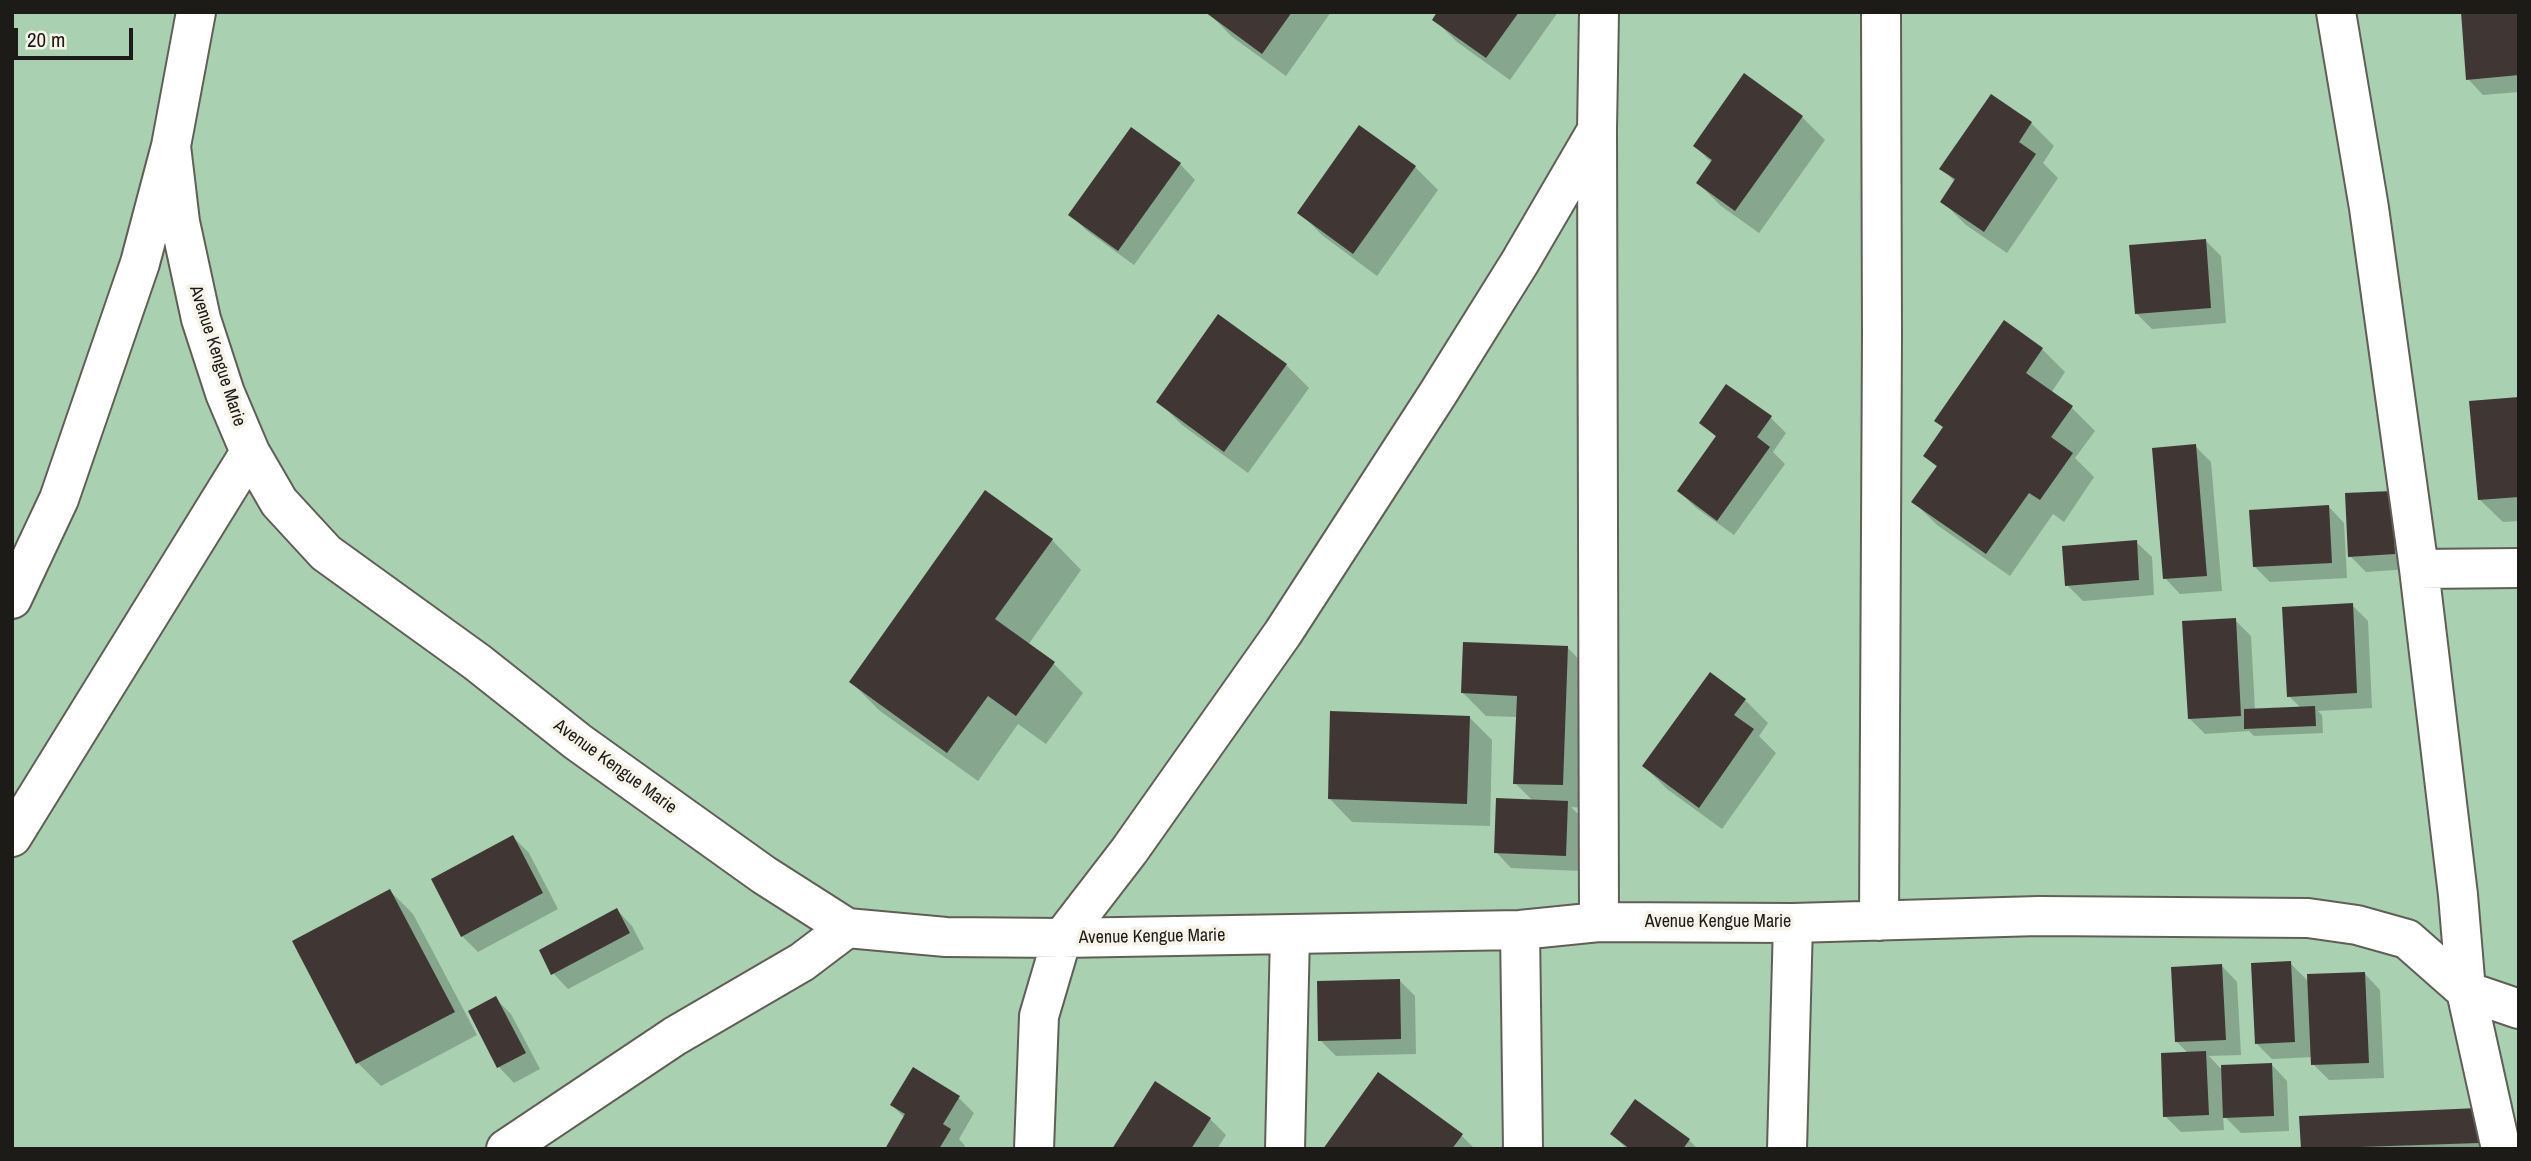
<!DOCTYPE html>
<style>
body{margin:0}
#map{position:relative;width:2531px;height:1161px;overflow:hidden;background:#e8e6dc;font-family:"Archivo Narrow",sans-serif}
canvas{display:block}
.frame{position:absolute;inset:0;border:14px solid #1c1b18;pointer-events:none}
.scale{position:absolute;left:14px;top:28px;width:119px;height:32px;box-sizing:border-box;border:4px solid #1c1b18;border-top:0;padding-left:9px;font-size:21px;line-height:24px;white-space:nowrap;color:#1c1b18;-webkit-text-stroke:5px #f6f3e9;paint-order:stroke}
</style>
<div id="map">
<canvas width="2531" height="1161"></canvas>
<div class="frame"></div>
<div class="scale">20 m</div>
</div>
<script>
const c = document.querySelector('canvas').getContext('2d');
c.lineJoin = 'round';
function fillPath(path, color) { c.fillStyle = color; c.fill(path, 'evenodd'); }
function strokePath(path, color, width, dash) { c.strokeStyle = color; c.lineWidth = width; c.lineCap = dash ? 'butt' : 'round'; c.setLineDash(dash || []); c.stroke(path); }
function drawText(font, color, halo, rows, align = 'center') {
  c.font = font + ' "Archivo Narrow",sans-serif'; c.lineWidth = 7; c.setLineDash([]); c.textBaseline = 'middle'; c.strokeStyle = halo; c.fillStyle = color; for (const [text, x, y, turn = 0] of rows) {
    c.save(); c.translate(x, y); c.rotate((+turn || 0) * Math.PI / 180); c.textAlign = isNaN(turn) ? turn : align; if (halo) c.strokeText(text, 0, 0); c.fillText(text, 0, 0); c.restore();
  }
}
const green = new Path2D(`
 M12,12h2507v1137h-2507z`);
const shadow = new Path2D(`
 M1208,12h123l-45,64 -55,-40z
 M1439,12h119l-48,68 -53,-38 -23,-23z
 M2519,12v80l-36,3 -15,-16z
 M1991,96l40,27 23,23 -11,17 15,15 -51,75 -41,-28 -23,-23 12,-20 -13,-13z
 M1802,117l23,23 -66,93 -38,-27 -23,-23 14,-20 -17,-17z
 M1180,164l15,16 -61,85 -48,-35 -15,-15z
 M1415,167l23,23 -61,86 -55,-41 -23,-23z
 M2205,240l16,16 5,67 -74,6 -16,-16z
 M2042,349l23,23 -14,21 21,15 23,23 -20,27 19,19 -30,45 -11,-8 -43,62 -73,-51 -23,-23 24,-34 -13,-12 19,-28 -8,-8z
 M1286,365l23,23 -61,85 -66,-48 -23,-23z
 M2519,398v123l-16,1 -24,-23z
 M1771,418l15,15 -13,19 12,12 -51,71 -39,-28 -16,-16 38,-53 -16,-16z
 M2195,446l16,16 11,129 -42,3 -15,-16z
 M2391,493l18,76 -43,3 -16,-16z
 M2329,507l15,16 3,55 -77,4 -16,-16z
 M1052,540l29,30 -53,75 26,19 29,29 -37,51 -28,-20 -40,57 -98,-70 -29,-29z
 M2136,542l16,15 2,38 -71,6 -16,-16z
 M2352,605l16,16 4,87 -54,3 4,4 1,18 -69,3 -5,-5 -44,3 -16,-16 46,-98 16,16 4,74 46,-2 -12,-12z
 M1567,647l23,24 -5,137 -14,-1 12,12 -2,52 -70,-3 -15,-16 38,-50 -19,-19 3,-66 -32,-1 -23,-23z
 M1745,700l23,23 -9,13 17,17 -54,76 -55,-40 -23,-23z
 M1469,717l23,23 -2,86 -138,-4 -23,-24z
 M513,837l16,16 29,56 -80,43 -16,-16z
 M390,891l23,23 64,121 -96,51 -23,-23z
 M617,910l15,16 12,23 -76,40 -15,-16z
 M2290,963l19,19 56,-8 15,16 4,88 -55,2 -16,-16v-7l-41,2 -15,-15z
 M2222,966l15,16 4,73 -32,1 14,15 49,-6 15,16 2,50 -48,2 -18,-18 1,15 -43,2 -16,-16 24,-62 -13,-13z
 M1399,980l16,16 1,58 -80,2 -16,-16z
 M496,999l15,15 29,55 -26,14 -15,-16z
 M959,1098l15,15 -15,26 6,7 -2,3h-76l18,-31 -13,-13z
 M1210,1119l16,16 -9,14h-103z
 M2493,1126l1,23h-191z
 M1612,1134l77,6 9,9h-71z
 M1461,1135l14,14h-150z`);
const building = new Path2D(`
 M1205,12h87l-30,42z
 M1437,12h82l-33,46 -54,-38z
 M2461,12h58v63l-53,5z
 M1744,73l59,43 -68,95 -39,-28 16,-23 -19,-14z
 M1991,94l41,28 -13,20 17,12 -52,78 -44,-30 15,-23 -16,-10z
 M1359,125l57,41 -63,88 -56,-41z
 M1131,127l50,36 -63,88 -50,-36z
 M2206,239l5,69 -76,6 -6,-69z
 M1218,314l69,50 -63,88 -68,-50z
 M2004,320l39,28 -17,25 47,33 -22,31 22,16 -33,47 -11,-7 -43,61 -75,-52 26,-36 -14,-10 20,-29 -9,-6z
 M1726,384l46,32 -15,21 13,10 -53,74 -40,-30 39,-55 -17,-13z
 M2519,397v100l-41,3 -9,-99z
 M2196,444l11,132 -44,3 -11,-131z
 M985,490l68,49 -58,80 60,43 -39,54 -28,-20 -41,57 -98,-71z
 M2392,491l3,63 -47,3 -3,-64z
 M2329,505l3,58 -79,4 -4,-57z
 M2137,540l2,40 -74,6 -3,-40z
 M2353,603l4,90 -70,4 -5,-90z
 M2236,618l5,98 -53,3 -6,-98z
 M1463,642l105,4 -5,139 -50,-1 4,-88 -56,-3z
 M1710,672l36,27 -12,16 20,14 -55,79 -57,-42z
 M2315,706l1,20 -72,3v-20z
 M1330,711l140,5 -3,88 -139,-5z
 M1496,798l72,3 -2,55 -72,-3z
 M513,835l30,58 -82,44 -30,-58z
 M390,889l65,123 -99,52 -64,-123z
 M617,908l13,25 -79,42 -12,-25z
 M2291,961l4,81 -40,2 -4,-81z
 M2222,964l4,76 -51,2 -4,-75z
 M2365,972l4,91 -58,2 -4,-91z
 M1400,979l1,60 -83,2 -1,-60z
 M496,996l30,57 -29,15 -29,-57z
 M2206,1051l3,64 -46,2 -2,-64z
 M2272,1063l2,53 -51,2 -2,-53z
 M913,1067l47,29 -17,28 8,5 -12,20h-54l20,-35 -15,-9z
 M1378,1072l85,62 -11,15h-129z
 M1155,1081l56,37 -20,31h-79z
 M1635,1099l55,40 -7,10h-53l-20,-15z
 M2478,1108l1,35 -178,6 -2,-33z`);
const minor = new Path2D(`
 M2336,12l33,196 50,361 39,326 8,96 35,158
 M171,146l9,76 21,97 24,74 25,59 29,50 47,51 151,109 101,80 186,133 83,53 99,9 116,1 458,-8 79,-8 194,1 246,-7 269,2 49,7 50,14 59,52 53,18
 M2419,569l100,-1
 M12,599l47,-100 81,-236 31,-117 25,-134
 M12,837l238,-385
 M1879,921l3,-586 -1,-323
 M1599,922l-2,-792 2,-118
 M1520,930l3,219
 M506,1149l169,-113 127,-74 45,-34
 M1034,1149l5,-133 23,-78 67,-87 154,-218 154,-238 83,-133 77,-132
 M1285,1149l5,-214
 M1787,1149l6,-226`);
const streetNames = [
 ["Avenue Kengue Marie",217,356,72],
 ["Avenue Kengue Marie",615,767,36],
 ["Avenue Kengue Marie",1718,922],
 ["Avenue Kengue Marie",1152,937,-1]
];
fillPath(green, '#a8d0b1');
fillPath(shadow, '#0003');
fillPath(building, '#403734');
strokePath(minor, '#615e56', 42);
strokePath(minor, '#fff', 38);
drawText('18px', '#1c1b18', '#f6f3e9', streetNames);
</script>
